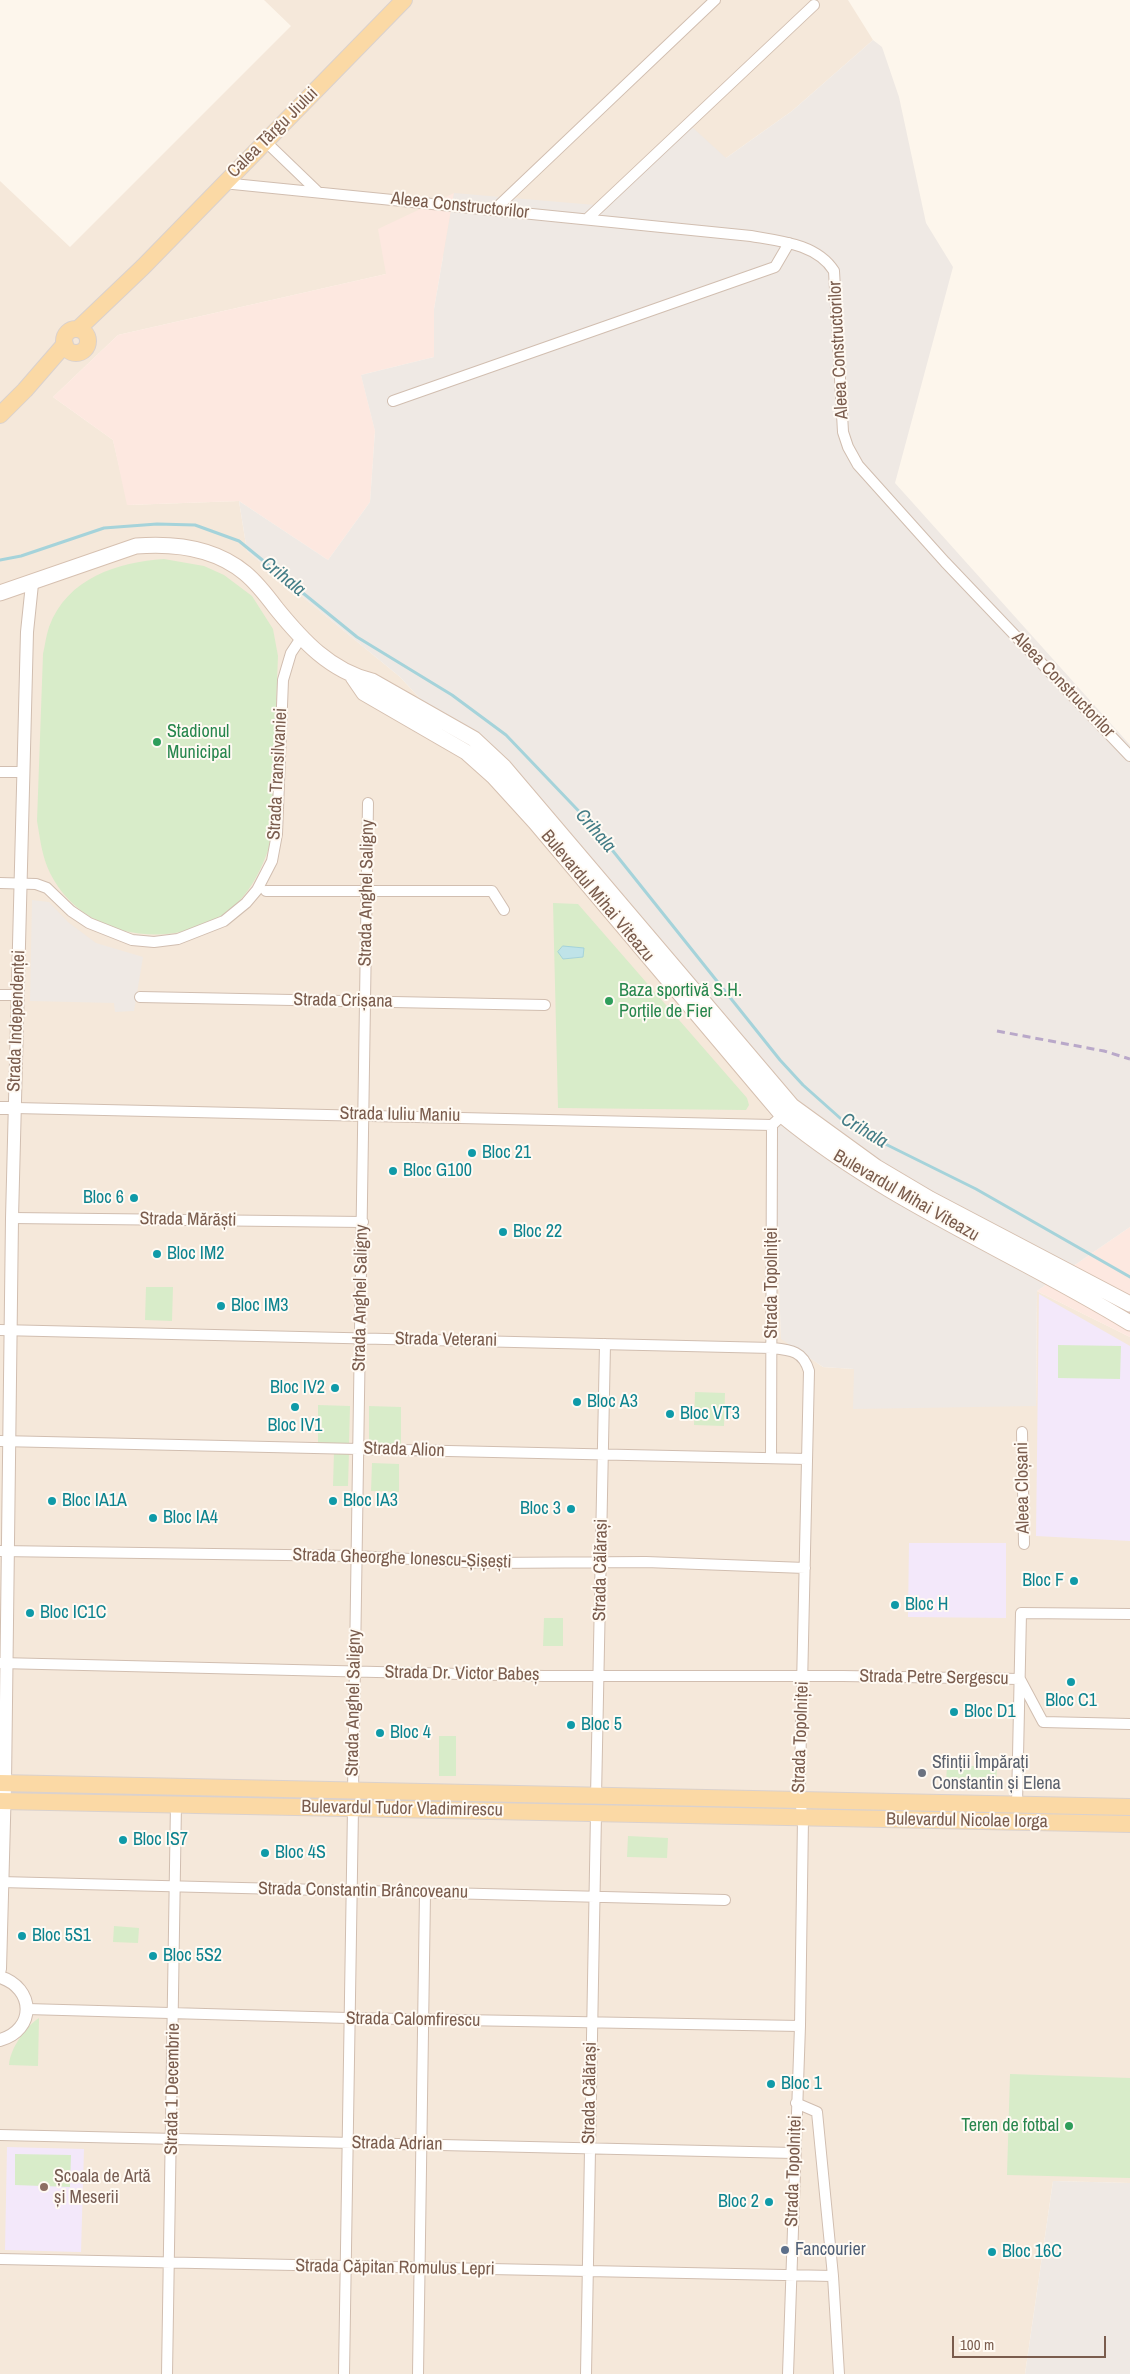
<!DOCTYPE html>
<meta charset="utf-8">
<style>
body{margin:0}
#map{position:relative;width:1130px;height:2374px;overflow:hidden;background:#fdf6ec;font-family:"Archivo Narrow",sans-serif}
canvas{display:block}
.scale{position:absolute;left:952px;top:2336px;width:154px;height:22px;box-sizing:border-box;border:2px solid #7a5c4d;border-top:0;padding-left:6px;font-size:15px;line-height:18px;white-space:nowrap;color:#7a5c4d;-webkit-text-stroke:4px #fffaf3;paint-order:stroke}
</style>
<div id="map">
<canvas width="1130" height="2374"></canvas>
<div class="scale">100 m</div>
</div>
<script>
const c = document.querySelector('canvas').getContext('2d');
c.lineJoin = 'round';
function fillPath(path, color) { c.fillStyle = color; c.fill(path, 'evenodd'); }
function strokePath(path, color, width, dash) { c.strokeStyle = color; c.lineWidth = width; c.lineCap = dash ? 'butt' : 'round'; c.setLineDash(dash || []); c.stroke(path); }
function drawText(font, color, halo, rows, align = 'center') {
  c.font = font + ' "Archivo Narrow",sans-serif'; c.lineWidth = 4; c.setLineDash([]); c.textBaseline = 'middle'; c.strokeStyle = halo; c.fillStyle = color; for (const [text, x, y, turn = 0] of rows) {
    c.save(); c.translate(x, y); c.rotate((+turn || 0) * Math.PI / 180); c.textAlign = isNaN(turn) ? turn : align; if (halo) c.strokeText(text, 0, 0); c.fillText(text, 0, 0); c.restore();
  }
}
const residential = new Path2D(`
 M264,0h584l25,40 -81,71 -66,47 -119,48 -221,68 -268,61 -65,62 60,43 15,65 111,-4 8,50 153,126 156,168 217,273 8,220 42,29 31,2 182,37 1,-115 93,46v846l-77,-2 -28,193h-1025v-2193l70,66 221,-221z`);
const commercial = new Path2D(`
 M454,193l-20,116v48l-73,18 14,56 -5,71 -42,58 -89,-59 -112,4 -14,-65 -60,-43 65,-62 268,-61 -8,-45z
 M1130,1227v110l-93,-46z`);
const industrial = new Path2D(`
 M873,40l9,7 17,50 27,126 27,44 -58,216 235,262v482l-93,64 -1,115 -183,3 1,-40 -31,-2 -42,-28 -8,-221 -217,-273 -156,-168 -153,-126 -8,-50 89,59 42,-58 5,-71 -14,-56 73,-18v-48l20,-116 153,13 84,-80 35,32 66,-47z
 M32,900l17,2 19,20 28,21 47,14 -9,54 -19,1 -1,-9 -84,-2z
 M1053,2181l77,2v191h-105z`);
const education = new Path2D(`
 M1039,1294l91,52v195l-94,-5z
 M909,1543h97v75l-98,-1z
 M7,2147l77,2 -3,103 -76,-2z`);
const green = new Path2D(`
 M164,559l40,7 20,9 28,21 21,33 5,27 -7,186c-10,30 -24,59 -53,76 -57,33 -138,16 -168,-45 -8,-16 -10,-35 -13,-52l6,-167c2,-9 3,-18 6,-27 18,-49 69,-65 115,-68z
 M553,903l25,1 169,194 2,7 -3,5 -188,-2z
 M146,1287h27l-1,34 -27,-1z
 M1058,1345l63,1 -1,33 -62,-1z
 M695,1392l30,1 -1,33 -30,-1z
 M318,1405l32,1 -1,37h-31z
 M369,1406l32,1v37h-32z
 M334,1451l15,1 -1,34h-15z
 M372,1463l27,1v28l-28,-1z
 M544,1618h19v28h-20z
 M439,1736h17v40h-17z
 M947,1765l50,2 -1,18 -50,-2z
 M628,1836l40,2 -1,20 -40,-1z
 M114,1926l25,2 -1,15 -25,-1z
 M39,2018l-1,48 -29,-1c1,-16 16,-38 30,-47z
 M1010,2074l120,4v100l-123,-3z
 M15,2154l56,1 -1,32 -55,-2z`);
const water = new Path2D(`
 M563,946l21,2 -1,9 -20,2 -5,-7z`);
const stream = new Path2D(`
 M0,560l21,-4 83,-28 53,-4 38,1 44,16 118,96 95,58 54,40 87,91 187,234 23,25 46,41 127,63 154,88`);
const minor = new Path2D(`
 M265,141l53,51
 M223,183l528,53c29,5 66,8 83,35l9,161 5,15 10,18 87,97 185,194
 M495,209l220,-209
 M587,219l227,-214
 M393,401l382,-134 14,-24
 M0,772h24
 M0,883l36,1 11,4 24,23 18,12 43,17 22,2 24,-3 46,-18 22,-18 11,-13 15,-29 5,-27 6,-154 8,-27 10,-15
 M266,891h226l12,19
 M0,995h18
 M140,997l405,8
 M15,1108l757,17 14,-13
 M12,1218l351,4
 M0,1330l772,18c19,2 31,3 37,23l-9,405v25l3,17 -3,208 -12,348
 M1022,1432l2,112
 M0,1441l807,18
 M771,1458l1,-333
 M0,1551l356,5 128,7 162,-1 159,6
 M0,1663l544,13h299l177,3 23,43 87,2
 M353,1792l15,-989
 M596,1797l9,-453
 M1017,1804l4,-191 109,1
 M0,1882l725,18
 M27,2009l321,9 452,8
 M796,2103l21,9 16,164 6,98
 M0,2135l794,18
 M0,2259l833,17
 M167,2374l9,-571
 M344,2374l9,-566
 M418,2374l7,-481
 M586,2374l10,-561`);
const tertiary = new Path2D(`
 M0,1108h15
 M0,1969l5,-186 7,-565 15,-586 5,-48
 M0,1977c35,11 36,53 0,63`);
const secondary = new Path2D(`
 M0,593l136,-47c38,-3 79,2 109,27 12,10 22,23 31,35 26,32 54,63 96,73l102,58 30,28 288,339 84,61 54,32 200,105
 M353,677l11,16 102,59 28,25 41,45 248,294c106,87 231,136 347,207`);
const primary = new Path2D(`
 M78,329l65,-62 261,-267
 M64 341a12 12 0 1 1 24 0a12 12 0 1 1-24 0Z
 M0,415l25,-25 40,-46
 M0,1783l1130,24
 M0,1801l1130,23`);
const rail = new Path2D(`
 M997,1031l107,20 26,8`);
const markers = [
 [157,742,5,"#2e9e5b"],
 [609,1001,5,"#2e9e5b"],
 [472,1153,5,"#0f9aa8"],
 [393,1171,5,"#0f9aa8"],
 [134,1198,5,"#0f9aa8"],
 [503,1232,5,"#0f9aa8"],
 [157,1254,5,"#0f9aa8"],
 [221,1306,5,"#0f9aa8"],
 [335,1388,5,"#0f9aa8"],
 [577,1402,5,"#0f9aa8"],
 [295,1407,5,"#0f9aa8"],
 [670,1414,5,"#0f9aa8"],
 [52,1501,5,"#0f9aa8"],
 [333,1501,5,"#0f9aa8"],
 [571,1509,5,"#0f9aa8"],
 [153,1518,5,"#0f9aa8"],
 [1074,1581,5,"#0f9aa8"],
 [895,1605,5,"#0f9aa8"],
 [30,1613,5,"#0f9aa8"],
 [1071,1682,5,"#0f9aa8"],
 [954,1712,5,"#0f9aa8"],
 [571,1725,5,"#0f9aa8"],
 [380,1733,5,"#0f9aa8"],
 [922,1773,5,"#6b7280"],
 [123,1840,5,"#0f9aa8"],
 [265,1853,5,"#0f9aa8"],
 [22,1936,5,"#0f9aa8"],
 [153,1956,5,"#0f9aa8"],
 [771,2084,5,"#0f9aa8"],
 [1069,2126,5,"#2e9e5b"],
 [44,2187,5,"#8d6e63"],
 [769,2202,5,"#0f9aa8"],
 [785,2250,5,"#5c6f8a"],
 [992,2252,5,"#0f9aa8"]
];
const streetNames = [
 ["Calea Târgu Jiului",273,133,-45],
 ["Aleea Constructorilor",460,206,6],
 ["Aleea Constructorilor",839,350,-93],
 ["Aleea Constructorilor",1063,685,46],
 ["Strada Transilvaniei",278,774,-87],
 ["Strada Anghel Saligny",367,893,-89],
 ["Bulevardul Mihai Viteazu",597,896,50],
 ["Strada Crișana",343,1001,1],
 ["Strada Independenței",17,1021,-88],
 ["Strada Iuliu Maniu",400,1115,1],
 ["Bulevardul Mihai Viteazu",906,1196,30],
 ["Strada Mărăști",188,1220,1],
 ["Strada Topolniței",772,1283,-90],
 ["Strada Anghel Saligny",361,1298,-89],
 ["Strada Veterani",446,1340,1],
 ["Strada Alion",404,1450,2],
 ["Aleea Cloșani",1023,1488,-91],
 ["Strada Gheorghe Ionescu-Șișești",402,1559,2],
 ["Strada Călărași",601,1570,-89],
 ["Strada Dr. Victor Babeș",462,1674,1],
 ["Strada Petre Sergescu",934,1678,1],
 ["Strada Anghel Saligny",354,1703,-89],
 ["Strada Topolniței",801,1737,-88],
 ["Bulevardul Tudor Vladimirescu",402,1809,1],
 ["Bulevardul Nicolae Iorga",967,1821,1],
 ["Strada Constantin Brâncoveanu",363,1891,1],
 ["Strada Calomfirescu",413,2020,1],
 ["Strada 1 Decembrie",173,2089,-89],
 ["Strada Călărași",590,2093,-89],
 ["Strada Adrian",397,2144,1],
 ["Strada Topolniței",794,2171,-88],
 ["Strada Căpitan Romulus Lepri",395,2268,1]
];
const leisureNames = [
 ["Stadionul",167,732],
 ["Municipal",167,753],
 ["Baza sportivă S.H.",619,991],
 ["Porțile de Fier",619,1012],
 ["Teren de fotbal",1059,2126,"right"]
];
const cultureNames = [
 ["Bloc 21",482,1153],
 ["Bloc G100",403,1171],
 ["Bloc 6",124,1198,"right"],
 ["Bloc 22",513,1232],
 ["Bloc IM2",167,1254],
 ["Bloc IM3",231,1306],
 ["Bloc IV2",325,1388,"right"],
 ["Bloc A3",587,1402],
 ["Bloc VT3",680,1414],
 ["Bloc IV1",295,1426,"center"],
 ["Bloc IA1A",62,1501],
 ["Bloc IA3",343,1501],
 ["Bloc 3",561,1509,"right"],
 ["Bloc IA4",163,1518],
 ["Bloc F",1064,1581,"right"],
 ["Bloc H",905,1605],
 ["Bloc IC1C",40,1613],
 ["Bloc C1",1071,1701,"center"],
 ["Bloc D1",964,1712],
 ["Bloc 5",581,1725],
 ["Bloc 4",390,1733],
 ["Bloc IS7",133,1840],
 ["Bloc 4S",275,1853],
 ["Bloc 5S1",32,1936],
 ["Bloc 5S2",163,1956],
 ["Bloc 1",781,2084],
 ["Bloc 2",759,2202,"right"],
 ["Bloc 16C",1002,2252]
];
const worshipNames = [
 ["Sfinții Împărați",932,1763],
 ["Constantin și Elena",932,1784]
];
const educationNames = [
 ["Școala de Artă",54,2177],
 ["și Meserii",54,2198]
];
const serviceNames = [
 ["Fancourier",795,2250]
];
const waterNames = [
 ["Crihala",283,577,39],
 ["Crihala",595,831,49],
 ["Crihala",864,1131,31]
];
fillPath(residential, '#f5e8da');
fillPath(commercial, '#fde8e0');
fillPath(industrial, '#efe9e4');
fillPath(education, '#f3e8fa');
fillPath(green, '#d8ecc9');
fillPath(water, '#bfe3e8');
strokePath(water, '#a5d3da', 1);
strokePath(stream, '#a5d3da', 3);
strokePath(minor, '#d1beb0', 12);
strokePath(tertiary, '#d1beb0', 14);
strokePath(secondary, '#d6c0b0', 17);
strokePath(primary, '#dad1cd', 18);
strokePath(minor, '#fff', 10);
strokePath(tertiary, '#fff', 12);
strokePath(secondary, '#fff', 15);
strokePath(primary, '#fbd9a5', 16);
strokePath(rail, '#b9a8c9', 3, [8, 5]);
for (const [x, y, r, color] of markers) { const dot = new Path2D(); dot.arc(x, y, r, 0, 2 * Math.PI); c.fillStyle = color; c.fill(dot); strokePath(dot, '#fffaf3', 2); }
drawText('18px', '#7a5c4d', '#fffaf3', streetNames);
drawText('18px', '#27864d', '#fffaf3', leisureNames, 'left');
drawText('18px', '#0d838f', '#fffaf3', cultureNames, 'left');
drawText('18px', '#5b616d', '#fffaf3', worshipNames, 'left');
drawText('18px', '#785e54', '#fffaf3', educationNames, 'left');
drawText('18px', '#4e5e75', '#fffaf3', serviceNames, 'left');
drawText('italic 19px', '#437c86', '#fffaf3', waterNames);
</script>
